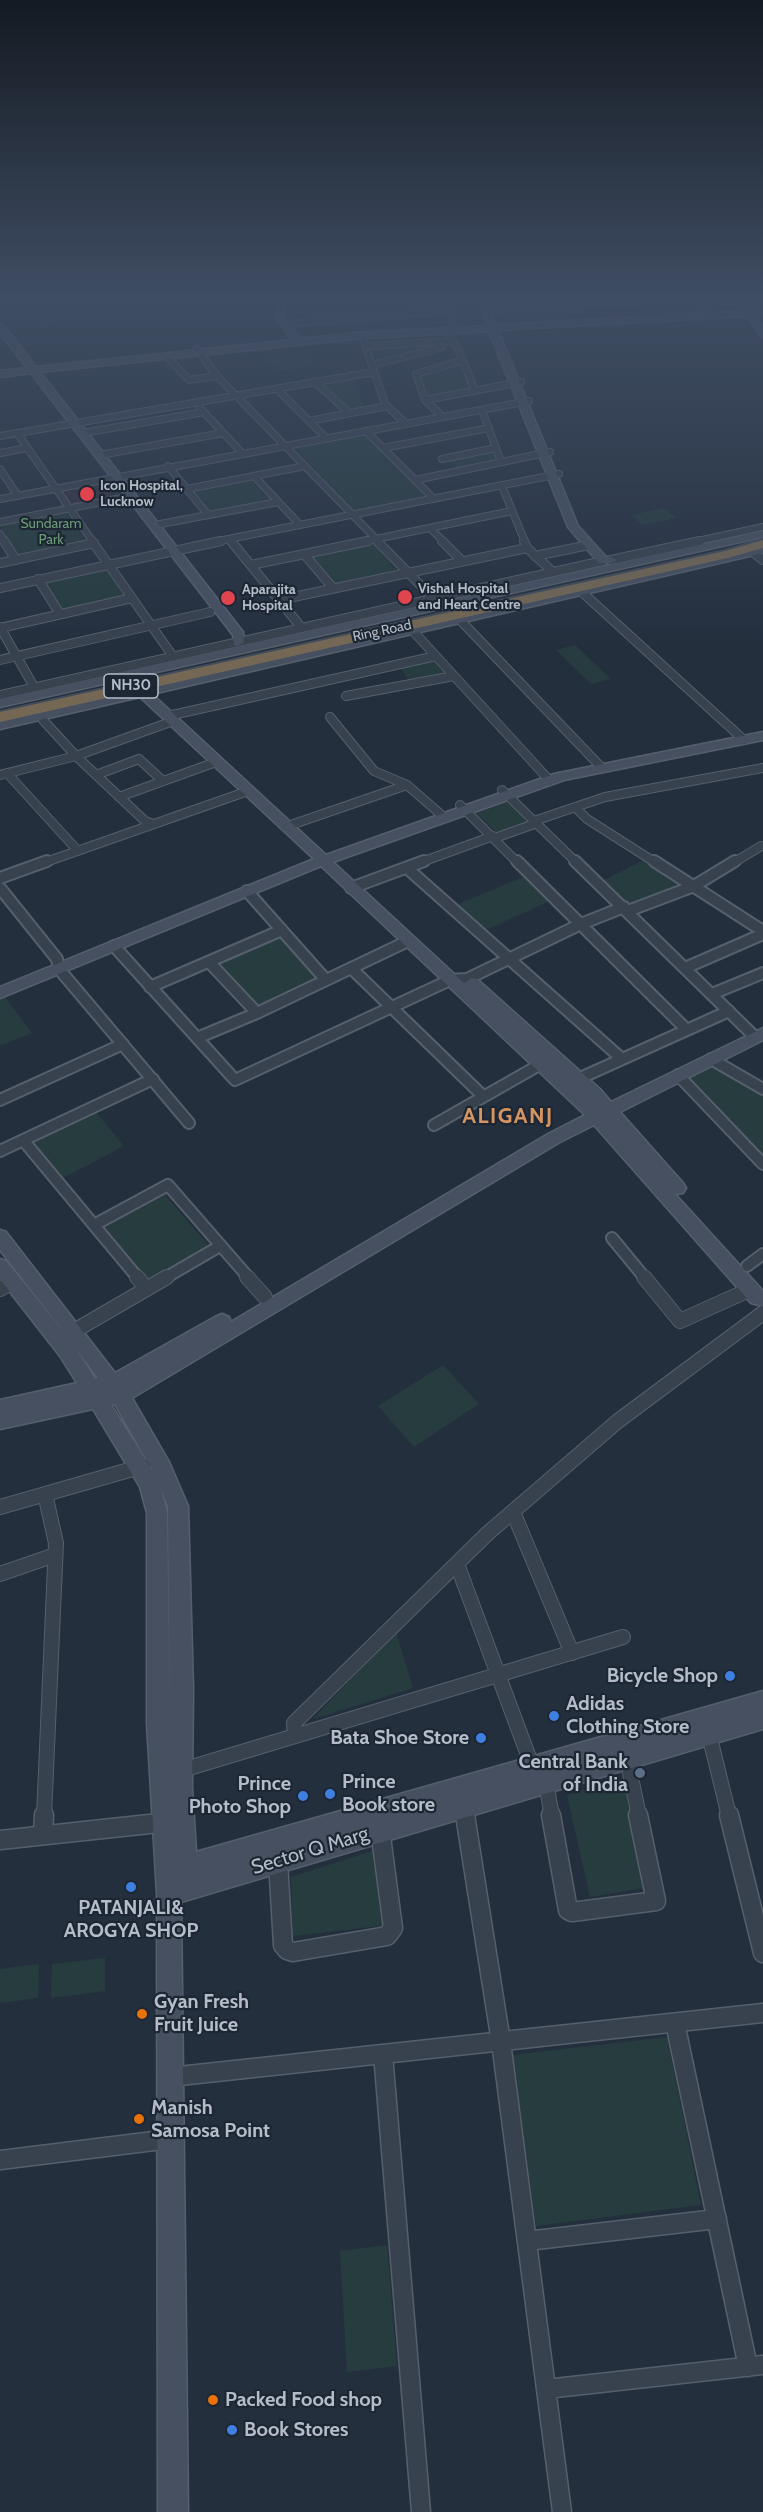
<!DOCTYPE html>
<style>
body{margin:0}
canvas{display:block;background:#242f3e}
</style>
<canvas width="763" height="2512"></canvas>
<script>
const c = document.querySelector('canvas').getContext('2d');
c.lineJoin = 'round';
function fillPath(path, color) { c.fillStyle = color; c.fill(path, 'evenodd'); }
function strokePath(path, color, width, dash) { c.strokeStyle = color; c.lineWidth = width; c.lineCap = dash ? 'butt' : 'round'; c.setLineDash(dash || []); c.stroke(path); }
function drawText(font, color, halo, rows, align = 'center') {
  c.font = font + ' Cabin,sans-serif'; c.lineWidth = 4.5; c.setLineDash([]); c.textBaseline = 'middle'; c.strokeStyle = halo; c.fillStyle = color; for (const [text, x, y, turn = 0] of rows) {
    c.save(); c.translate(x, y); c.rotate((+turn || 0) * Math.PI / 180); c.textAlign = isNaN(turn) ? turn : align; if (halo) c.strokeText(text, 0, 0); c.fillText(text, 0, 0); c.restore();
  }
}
const medical = new Path2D(`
 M103,482l11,15 -42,8 -11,-15z`);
const green = new Path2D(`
 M385,305l2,8 -76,7 -3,-10z
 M51,311l11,14 -25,3 -10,-13z
 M450,343l-73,18 -4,-14z
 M307,355l4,11 -32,5 -13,-12z
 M461,363l9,27 -41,7 -9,-23z
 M353,378l11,30 -15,2 -28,-27z
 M363,433l63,64 -73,15 -59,-66z
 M491,450l5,11 -39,8 -10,-10z
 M250,479l20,22 -60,12 -18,-23z
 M664,508l12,10 -34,7 -11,-10z
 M65,512l21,30 -67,14 -19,-30z
 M372,543l26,29 -62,13 -25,-29z
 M105,567l20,29 -63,14 -19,-29z
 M575,645l36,34 -20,5 -35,-34z
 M432,659l14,16 -36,6 -11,-15z
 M508,802l22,22 -31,11 -23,-22z
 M644,860l41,26 -54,21 -27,-27z
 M528,875l24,25 -66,30 -28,-26z
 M279,936l38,44 -59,26 -41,-43z
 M5,997l27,36 -32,13v-48z
 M713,1064l50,31v61l-76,-79z
 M95,1111l29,35 -61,32 -29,-36z
 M165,1195l44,51 -61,34 -43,-53z
 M443,1365l36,39 -65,43 -36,-41z
 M396,1632l17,56 -100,31z
 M623,1778l27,109 -60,10 -23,-102z
 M378,1849l9,76 -94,11 -2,-59z
 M105,1958v33l-54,7 1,-34z
 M39,1964l-1,34 -38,5v-34z
 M667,2037l34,168 -165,21 -24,-171z
 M387,2245l10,121 -50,6 -7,-121z`);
const streetFar4 = new Path2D(`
 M453,294l-5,17 7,15
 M696,294l10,18
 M521,307l3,-13
 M485,309l213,-11
 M284,324l164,-13
 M362,335l23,69 21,20
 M450,336l9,15 16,40
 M366,346l87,-5
 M197,349l20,27 162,166
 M166,356l23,24 28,-4
 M372,365l70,-18
 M315,382l34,31
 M277,389l49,49
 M425,400l96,-18
 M200,408l42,45
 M482,410l19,52
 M443,417l-18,-17 -9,-26 47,-14
 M309,421l78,-15
 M366,431l68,68
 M17,433l76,109
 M83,433l121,-21
 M0,436l374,-64
 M383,448l106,-20
 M0,453l27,-5
 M100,455l123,-22
 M442,459l54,-11
 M168,466l40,49
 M0,469l18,27
 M254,476l46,49
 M415,480l135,-28
 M502,486l23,56
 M187,489l118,-23
 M0,499l529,-98
 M0,522l122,-24
 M155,525l123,-23
 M430,528l14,14
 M0,534l5,8
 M230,539l3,3
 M213,542l346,-68
 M361,542l151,-31
 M693,542l70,-15`);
const streetFar3 = new Path2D(`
 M4,541l12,19
 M92,541l80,114
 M231,541l70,86
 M377,541l56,57
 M442,541l20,20
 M524,541l3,7 26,24
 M754,553l9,7
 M304,554l29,34
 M535,556l54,-11
 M611,560l89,-19
 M0,563l94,-20
 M251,565l117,-24
 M38,579l22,35
 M0,588l221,-47
 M583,593l161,147
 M279,600l248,-52
 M461,621l140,146
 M0,627l34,60
 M0,628l132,-30
 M413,631l137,150
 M0,660l210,-48
 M0,695l603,-134
 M346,696l108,-20
 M42,714l1,6 33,36 69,65 8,3
 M168,716l268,-60
 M330,717l44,54 33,14 38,33
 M7,773l71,78
 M0,775l76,-19 97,-35
 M96,775l43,-16 24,22
 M502,790l75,73
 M119,797l97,-35
 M460,805l58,58
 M575,807l12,12 69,44
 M534,821l71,-24 158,-29
 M285,827l122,-42
 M495,838l42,-15
 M43,863l205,-72
 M419,863l74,-27
 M733,863l28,-17`);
const streetFar2 = new Path2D(`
 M517,861l170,169
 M575,861l180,176
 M654,861l109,70
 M407,868l215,191
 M0,878l47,-17
 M0,888l57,71 2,10 130,154
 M351,888l73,-27
 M247,891l79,89
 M628,911l66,-25 41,-25
 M114,946l121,134 215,-100 17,-1 114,-55 43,-17
 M209,962l48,51
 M351,968l132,128
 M685,968l78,-34
 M150,987l132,-57
 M712,994l51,-21
 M197,1038l60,-25 151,-72
 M711,1059l52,30
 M678,1075l85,89
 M578,1079l151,-68
 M0,1100l123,-56
 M434,1125l107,-61
 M23,1140l115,138
 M0,1151l153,-72
 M94,1225l74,-40 81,93
 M612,1238l33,40
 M747,1266l16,-12
 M165,1278l55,-32`);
const streetFar1 = new Path2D(`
 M137,1277l9,11
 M247,1277l18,20
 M644,1277l36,44 71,-32
 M0,1289l13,-7
 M74,1331l93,-54
 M0,1507l143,-41
 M513,1512l59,141
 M457,1564l77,207
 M0,1574l55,-19
 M708,1730l21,86
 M295,1736l-1,-13 194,-190 130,-112 145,-108
 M627,1758l12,58
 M179,1771l444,-134
 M545,1778l7,38
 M463,1803l2,13
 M44,1816l12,-273 -11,-49`);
const street = new Path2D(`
 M465,1815l36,227 61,470
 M551,1815l17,95 4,2 84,-11 -18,-86
 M729,1815l34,138
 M43,1835l1,-20
 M0,1840l168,-18
 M278,1861l5,84 4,5 6,2 94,-16 6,-8 -13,-99
 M675,2023l73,344
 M383,2054l38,458
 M170,2077l593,-64
 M0,2160l170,-21
 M527,2241l190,-22
 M546,2389l217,-24`);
const secondary = new Path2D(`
 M277,294h8l-1,25 17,20 53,-6 133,-7 -6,-17 3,-15h8l-3,15 7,16 249,-14 -10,-17h8l10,17 8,2 -5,3 7,11v10l-3,-1 -12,-20 -250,14 80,196 28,31h5l6,3 -6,3h-12l-31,-36 -79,-196 -135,8 -314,33 203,260 1,10 -6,4 -4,-1 -1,-10 -202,-262 -31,4v-6l27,-3 -27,-35v-9l3,1 33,42 257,-27 -17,-21z
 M763,531v6l-763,170v-8z
 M763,547v6l-611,141 174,161 228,-81 209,-42v8l-199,40 -231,82 131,121 8,-5 5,1 123,110 11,13 152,-74v12l-143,72 63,71 3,5 -3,5 -8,1 88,97v15l-12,-3 -157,-178 -34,17 -428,256 37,64 19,44 5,183 -1,98 4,65 567,-161v38l-582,173 7,610h-30l-1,-618 -10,-171v-210l-7,-26 -47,-78 -93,20v-29l77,-17 -17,-27 -60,-77v-20l6,2 65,80 -71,-91v-20l6,2 109,141 100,-56 7,-3 7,3 2,5 317,-188 37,-19 -264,-249 -321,132v-11l314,-128 -174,-162 -140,32v-8zM75,1347l23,31 -3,1zM115,1404l40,71 -44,-70zM161,1489l7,17 2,224 -3,-217z`);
const highway = new Path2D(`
 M763,540v8l-35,10 -728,164v-10l725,-161z`);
const markers = [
 [87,494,8,"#e0444e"],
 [405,597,8,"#e0444e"],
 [228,598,8,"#e0444e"],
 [730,1676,6,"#3f7fe0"],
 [554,1716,6,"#3f7fe0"],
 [481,1738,6,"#3f7fe0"],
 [640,1773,6,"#5c6f8a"],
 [330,1794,6,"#3f7fe0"],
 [303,1796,6,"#3f7fe0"],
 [131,1887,6,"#3f7fe0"],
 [142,2014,6,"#e8710a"],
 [139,2119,6,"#e8710a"],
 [213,2400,6,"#e8710a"],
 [232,2430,6,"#3f7fe0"]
];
const farPoinames = [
 ["Icon Hospital,",100,486],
 ["Lucknow",100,502],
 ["Vishal Hospital",418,589],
 ["and Heart Centre",418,605],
 ["Aparajita",242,590],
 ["Hospital",242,606]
];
const farParknames = [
 ["Sundaram",51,524],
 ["Park",51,540]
];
const farStreetnames = [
 ["Ring Road",382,631,-12]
];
const shields = [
 [131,686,54]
];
const shieldNames = [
 ["NH30",131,686]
];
const nearPoinames = [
 ["Bicycle Shop",718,1676,"right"],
 ["Adidas",566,1704],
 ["Clothing Store",566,1727],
 ["Bata Shoe Store",469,1738,"right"],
 ["Central Bank",628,1762,"right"],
 ["of India",628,1785,"right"],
 ["Prince",342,1782],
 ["Book store",342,1805],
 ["Prince",291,1784,"right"],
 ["Photo Shop",291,1807,"right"],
 ["PATANJALI&",131,1908,"center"],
 ["AROGYA SHOP",131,1931,"center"],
 ["Gyan Fresh",154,2002],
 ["Fruit Juice",154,2025],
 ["Manish",151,2108],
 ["Samosa Point",151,2131],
 ["Packed Food shop",225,2400],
 ["Book Stores",244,2430]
];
const nearStreetnames = [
 ["Sector Q Marg",310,1851,-17]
];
const districtNames = [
 ["ALIGANJ",508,1117]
];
fillPath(medical, '#32303f');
fillPath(green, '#263c3f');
strokePath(streetFar4, '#565f6c', 8);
strokePath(streetFar3, '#565f6c', 10);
strokePath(streetFar2, '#565f6c', 14);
strokePath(streetFar1, '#565f6c', 16);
strokePath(street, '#565f6c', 21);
strokePath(secondary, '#565f6c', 3);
strokePath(highway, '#434c59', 4);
strokePath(streetFar4, '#38414e', 6);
strokePath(streetFar3, '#38414e', 8);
strokePath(streetFar2, '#38414e', 10);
strokePath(streetFar1, '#38414e', 14);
strokePath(street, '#38414e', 18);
fillPath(secondary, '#465061');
fillPath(highway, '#746855');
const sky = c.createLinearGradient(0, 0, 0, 646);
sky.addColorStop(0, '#141a22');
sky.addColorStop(0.46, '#3f4d63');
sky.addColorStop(1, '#3f4d6300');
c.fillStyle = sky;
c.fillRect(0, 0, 763, 646);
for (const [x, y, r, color] of markers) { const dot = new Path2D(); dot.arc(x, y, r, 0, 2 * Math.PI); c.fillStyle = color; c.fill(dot); strokePath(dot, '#1d2633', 2); }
drawText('bold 14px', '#b4bcc9', '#1d2633', farPoinames, 'left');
drawText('14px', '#6b9a76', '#1d2633', farParknames);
drawText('14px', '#b4bcc9', '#1d2633', farStreetnames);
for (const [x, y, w] of shields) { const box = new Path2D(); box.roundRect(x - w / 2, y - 12, w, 24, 4.5); c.fillStyle = '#1d2633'; c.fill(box); strokePath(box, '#b4bcc9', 1.5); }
drawText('bold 15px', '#b4bcc9', null, shieldNames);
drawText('bold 20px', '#b4bcc9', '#1d2633', nearPoinames, 'left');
drawText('20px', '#b4bcc9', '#1d2633', nearStreetnames);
c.letterSpacing = '1.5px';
drawText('bold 22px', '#d59563', '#1d2633', districtNames);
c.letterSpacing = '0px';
</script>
